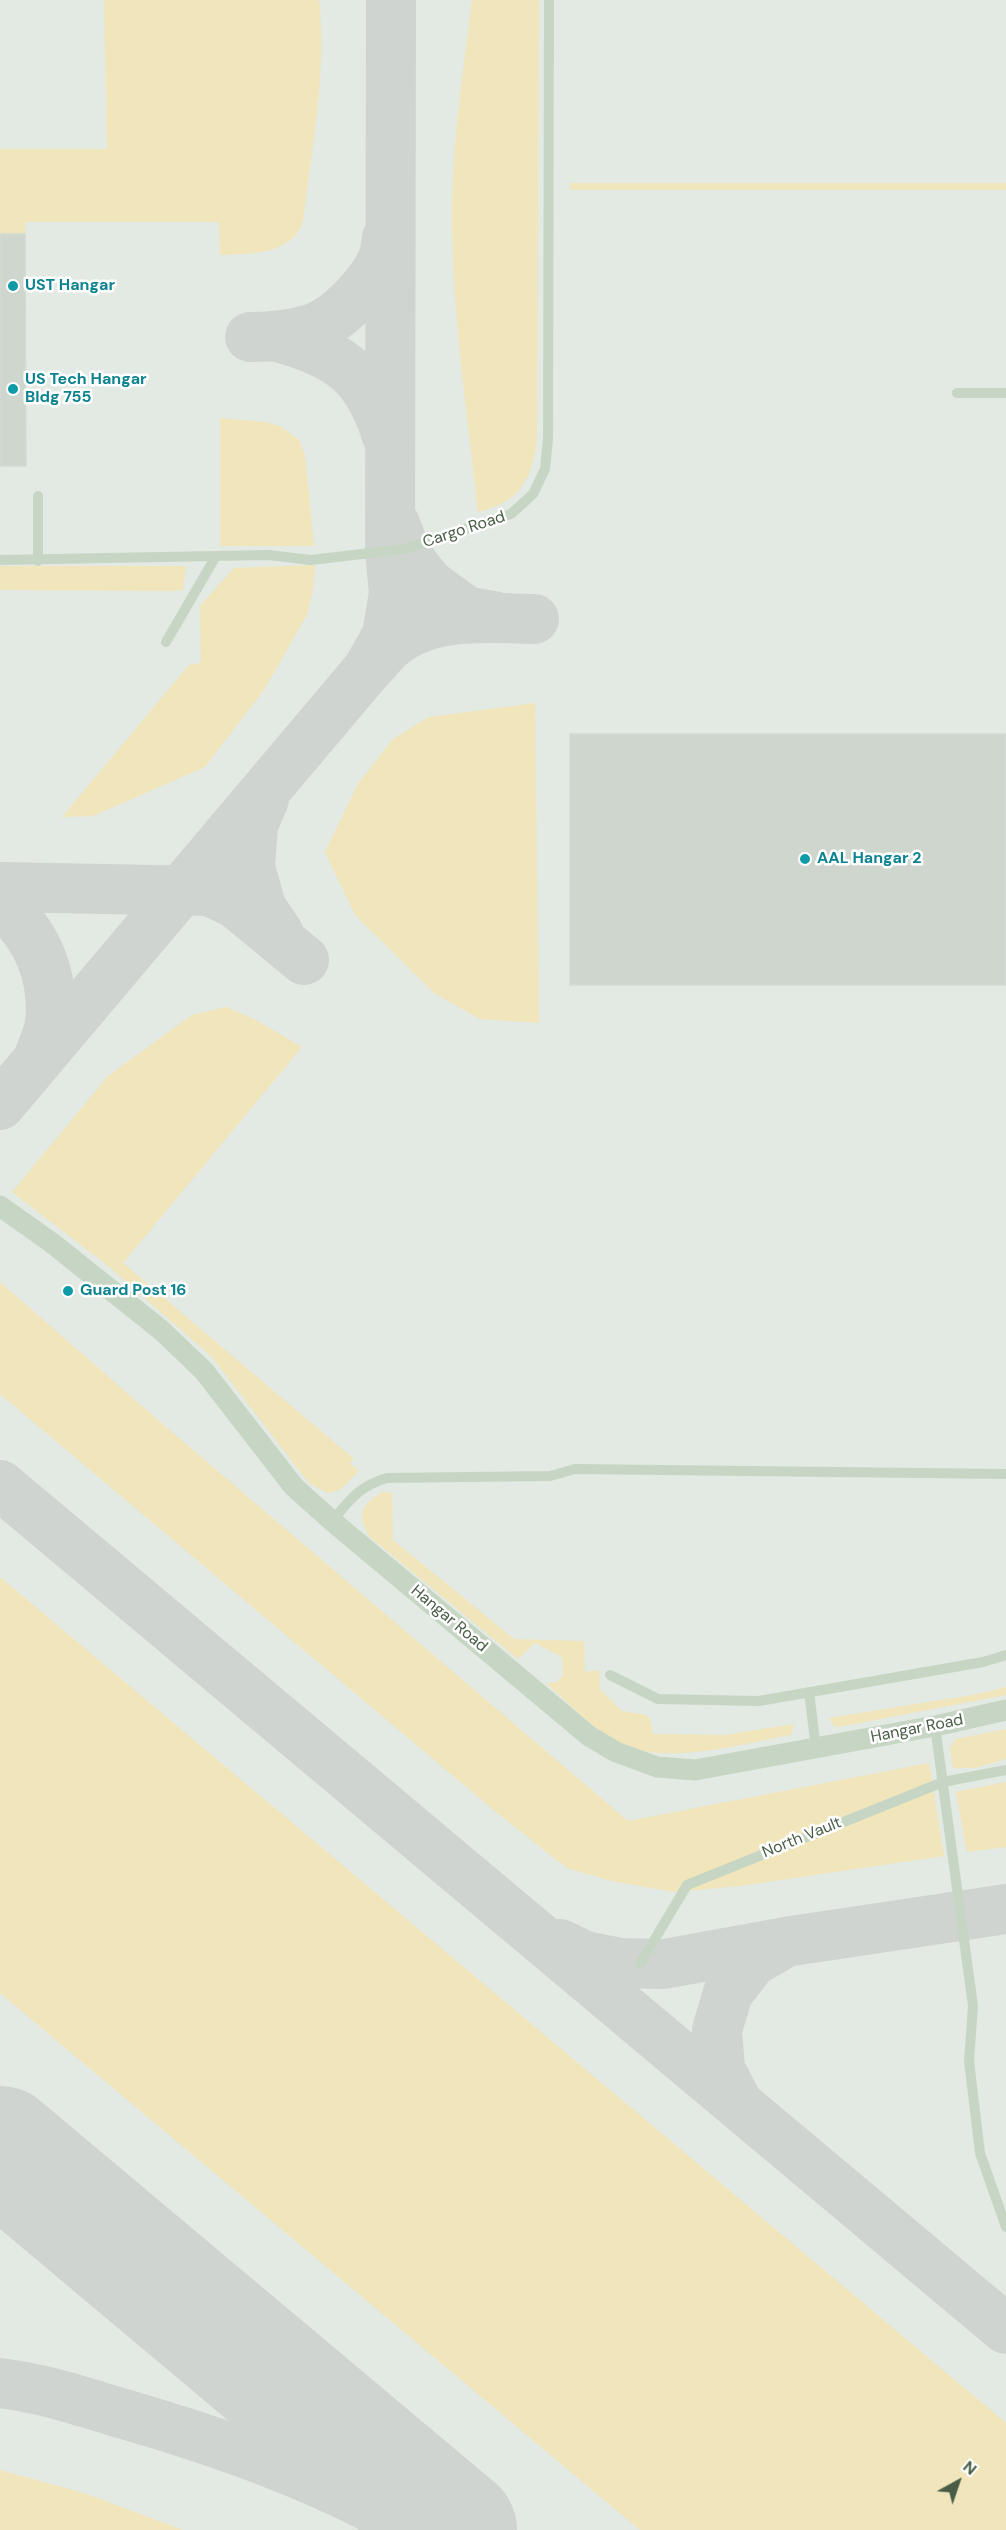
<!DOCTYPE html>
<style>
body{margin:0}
#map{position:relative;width:1006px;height:2530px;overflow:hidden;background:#efeef1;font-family:"DM Sans",sans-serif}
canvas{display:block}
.north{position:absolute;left:928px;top:2452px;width:60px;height:60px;-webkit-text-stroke:4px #fff;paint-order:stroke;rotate:40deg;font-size:16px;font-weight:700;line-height:24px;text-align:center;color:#495d46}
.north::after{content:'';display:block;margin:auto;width:21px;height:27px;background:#495d46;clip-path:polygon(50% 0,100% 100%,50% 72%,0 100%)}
</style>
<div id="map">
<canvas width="1006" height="2530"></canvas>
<div class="north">N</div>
</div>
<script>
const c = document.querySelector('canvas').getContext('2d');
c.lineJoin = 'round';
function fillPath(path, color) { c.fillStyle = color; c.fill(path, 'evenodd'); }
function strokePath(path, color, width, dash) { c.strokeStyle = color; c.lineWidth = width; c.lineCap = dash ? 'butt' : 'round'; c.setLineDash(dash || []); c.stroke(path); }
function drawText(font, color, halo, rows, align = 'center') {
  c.font = font + ' "DM Sans",sans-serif'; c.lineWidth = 5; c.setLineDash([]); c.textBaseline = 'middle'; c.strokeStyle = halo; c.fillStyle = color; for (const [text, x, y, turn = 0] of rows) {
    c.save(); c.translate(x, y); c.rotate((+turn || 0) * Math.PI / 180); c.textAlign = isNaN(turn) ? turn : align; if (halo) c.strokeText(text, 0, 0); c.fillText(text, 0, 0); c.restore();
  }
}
const airport = new Path2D(`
 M0,0h1006v2530h-1006z`);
const green = new Path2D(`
 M104,0h215c8,69 -6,139 -14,207 -1,8 -2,17 -6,23 -15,25 -54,24 -79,25l-1,-33h-193l-1,12h-25v-85h107z
 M472,0h67l-2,437c-5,43 -16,64 -59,75 -11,-102 -27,-205 -26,-308 1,-68 12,-137 20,-204z
 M570,183h436v7h-436z
 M220,418l45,4 15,4 19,14 6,15 9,91h-94z
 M315,565l-2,23 -5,25 -44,77 -59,77 -112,49 -31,1 127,-152 12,-2 -1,-57 34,-38z
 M0,566h186l-3,24 -9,1 -174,-1z
 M535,703l4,320 -59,-4 -46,-26 -79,-78 -30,-63 33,-68 35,-45 36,-22z
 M226,1007l28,12 48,28 -179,216 231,196 -4,4 9,8 -19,19 -13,3 -18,-10 -97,-126 -105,-92 -95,-73 96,-116 84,-61z
 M0,1282l166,145 462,394 301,-58 15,93 -204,30 -66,6 -63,-11 -44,-13 -71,-56 -496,-418z
 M382,1492l10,1 1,47 121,99 70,2 1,31 14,-2 1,19 22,22 24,4 4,4 3,15 72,1 69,-11 -3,11c-52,9 -125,32 -174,7 -26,-14 -49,-40 -71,-59l11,-1 6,-7 -1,-18 -27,-14 -17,16 -149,-123c-12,-23 -8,-30 13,-44z
 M0,1577l1006,846v107h-366l-640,-537z
 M1006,1687v8l-157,30 -14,2 -6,-9 149,-24z
 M1006,1729v30l-31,9h-22l-3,-21 6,-8z
 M1006,1782v65l-39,5 -11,-60z
 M0,2470l87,24 96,36h-183z`);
const taxiway = new Path2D(`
 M250,337c22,0 43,-2 64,-9 25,-9 57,-43 68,-67 3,-7 4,-16 5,-23
 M278,337c62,18 89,35 109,99
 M395,524l12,32 22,28 37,27 28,5
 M369,667l18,-32 7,-42 -4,-42 1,-551
 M264,799l-11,26 -3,42 11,40 18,27
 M1,887l208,4 26,12 69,57
 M0,904c37,28 55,73 50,120 -2,11 -8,24 -12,35
 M0,1105l367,-435c8,-8 16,-19 26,-27 39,-31 94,-25 141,-24
 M0,1485l1006,844
 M560,1944l25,12 36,7 43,1 121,-22 221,-33
 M738,2104l-18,-35 -3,-39 11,-37 24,-31 31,-18
 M0,2383c43,5 83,19 124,31 100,29 199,64 289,116`);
const runway = new Path2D(`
 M0,2148l455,382`);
const building = new Path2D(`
 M0,234h25l1,232h-26z
 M570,734h436v251h-436z`);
const service = new Path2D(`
 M957,393h49
 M0,560l269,-5 42,5 93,-11 107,-35 22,-20 12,-25 3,-31 1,-438
 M38,561v-65
 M166,642l50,-86
 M332,1521c18,-21 27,-35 55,-43l163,-2 25,-7 431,5
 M610,1675l48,24 101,2 224,-39 23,-7
 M809,1692l7,56
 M935,1726l38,280 -4,55 11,92 26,74
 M640,1964l47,-79 256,-103 63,-12`);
const minor = new Path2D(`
 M0,1206l52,37 109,87 43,41 90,116 38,34 257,215 27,16 41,15 38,3 240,-44 71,-16`);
const markers = [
 [13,286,6,"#0f9aa8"],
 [13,389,6,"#0f9aa8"],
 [805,859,6,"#0f9aa8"],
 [68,1291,6,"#0f9aa8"]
];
const cultureNames = [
 ["UST Hangar",25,286],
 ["US Tech Hangar",25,380],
 ["Bldg 755",25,398],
 ["AAL Hangar 2",817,859],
 ["Guard Post 16",80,1291]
];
const streetNames = [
 ["Cargo Road",464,530,-18],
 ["Hangar Road",449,1619,40],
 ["Hangar Road",917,1729,-11],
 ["North Vault",802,1838,-22]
];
fillPath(airport, '#e3e9e3');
fillPath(green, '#f1e5bb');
strokePath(taxiway, '#d0d4d0', 50);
strokePath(runway, '#d0d4d0', 124);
fillPath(building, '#ced6ce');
strokePath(building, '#d2dad3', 1.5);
strokePath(service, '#c7d6c4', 10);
strokePath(minor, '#c7d6c4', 21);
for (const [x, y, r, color] of markers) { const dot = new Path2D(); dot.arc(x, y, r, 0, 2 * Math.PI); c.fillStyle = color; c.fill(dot); strokePath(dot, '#fff', 2); }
drawText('bold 16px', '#0d838f', '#fff', cultureNames, 'left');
drawText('16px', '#495d46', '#fff', streetNames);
</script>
